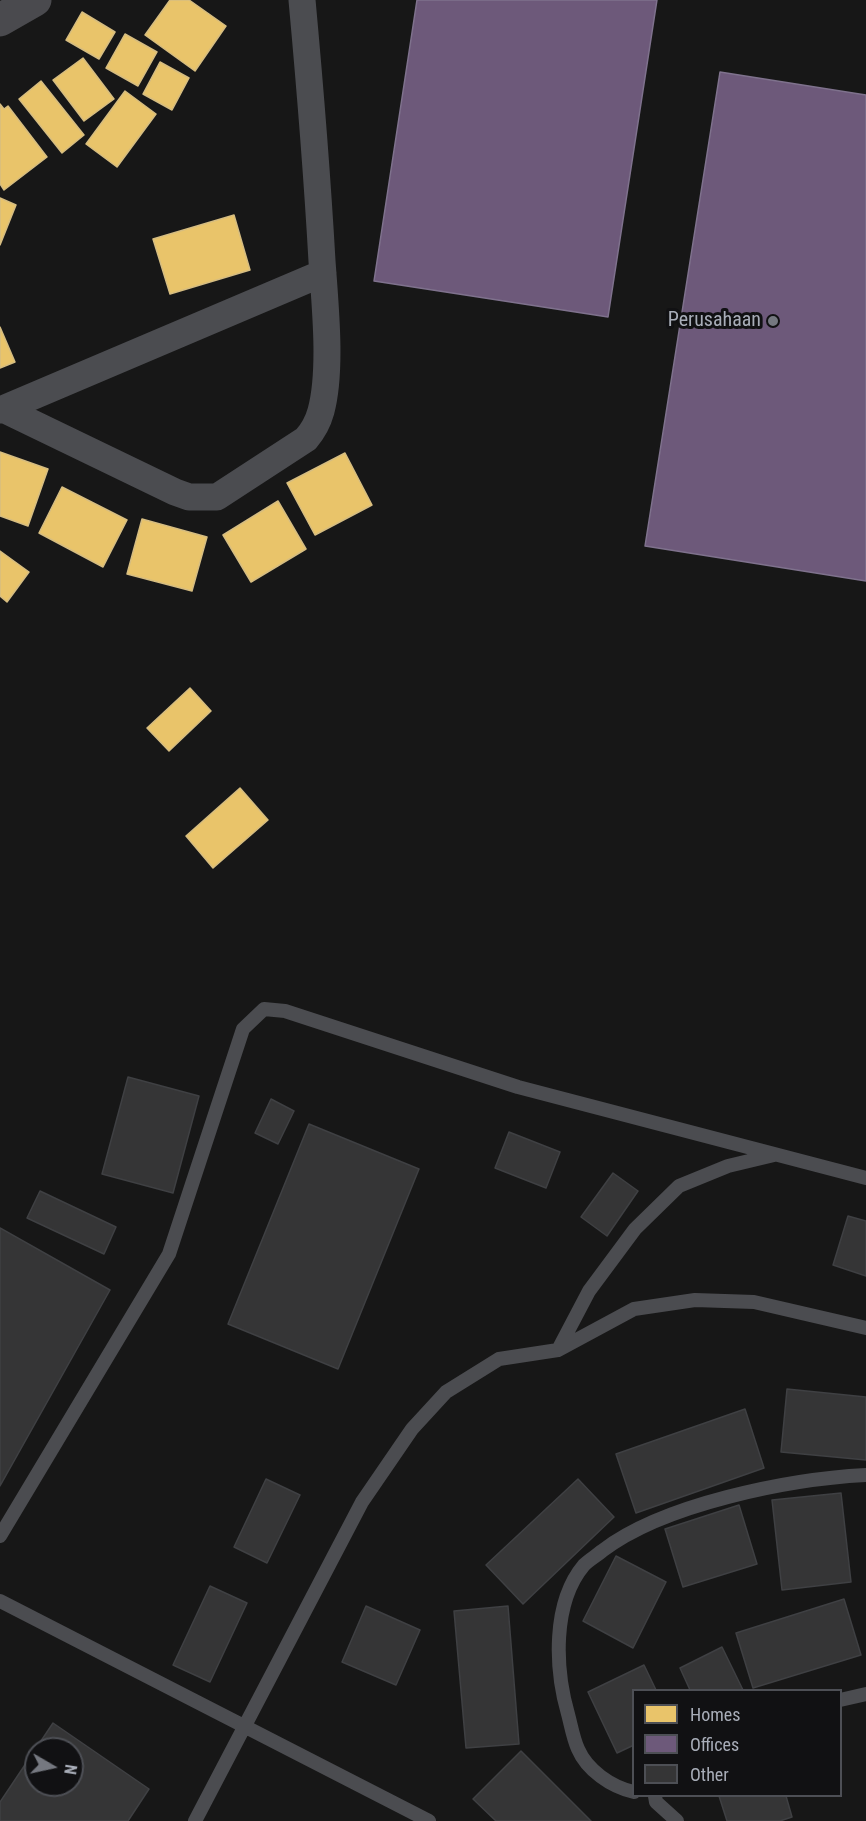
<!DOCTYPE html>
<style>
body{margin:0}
#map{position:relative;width:866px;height:1821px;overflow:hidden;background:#171717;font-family:"Roboto Condensed",sans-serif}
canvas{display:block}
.legend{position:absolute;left:632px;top:1689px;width:210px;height:108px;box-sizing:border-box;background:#111113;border:2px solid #4d4f55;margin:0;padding:8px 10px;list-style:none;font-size:18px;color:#a8adb8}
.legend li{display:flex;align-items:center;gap:12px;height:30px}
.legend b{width:30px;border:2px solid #4d4f55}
.north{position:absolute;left:24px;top:1737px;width:60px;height:60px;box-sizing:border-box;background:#111113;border:2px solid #4d4f55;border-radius:50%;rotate:99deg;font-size:16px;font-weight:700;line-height:24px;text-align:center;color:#a8adb8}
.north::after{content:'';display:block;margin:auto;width:21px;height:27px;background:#757880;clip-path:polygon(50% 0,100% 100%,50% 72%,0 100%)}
</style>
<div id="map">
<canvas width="866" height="1821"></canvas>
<ul class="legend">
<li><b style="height:16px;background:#e9c46a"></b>Homes</li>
<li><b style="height:16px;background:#6d597a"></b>Offices</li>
<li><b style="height:16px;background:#353536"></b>Other</li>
</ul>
<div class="north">N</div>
</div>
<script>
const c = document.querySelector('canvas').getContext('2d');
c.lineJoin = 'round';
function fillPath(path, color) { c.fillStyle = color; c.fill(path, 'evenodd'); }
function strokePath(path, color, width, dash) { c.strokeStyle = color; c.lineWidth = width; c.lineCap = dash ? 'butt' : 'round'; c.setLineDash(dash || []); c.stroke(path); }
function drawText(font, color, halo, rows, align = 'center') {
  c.font = font + ' "Roboto Condensed",sans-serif'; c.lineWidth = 6; c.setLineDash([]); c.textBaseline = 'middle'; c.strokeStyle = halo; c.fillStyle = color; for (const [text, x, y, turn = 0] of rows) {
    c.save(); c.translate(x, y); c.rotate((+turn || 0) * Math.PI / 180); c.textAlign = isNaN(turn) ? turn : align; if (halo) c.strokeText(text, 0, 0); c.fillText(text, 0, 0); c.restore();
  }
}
const homes = new Path2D(`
 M170,0h19l37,26 -31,45 -50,-36z
 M82,12l33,20 -16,27 -33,-19z
 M125,34l32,18 -19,34 -32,-18z
 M83,58l31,41 -30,22 -31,-41z
 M160,62l29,16 -17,32 -29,-16z
 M41,81l43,54 -22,18 -43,-54z
 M125,91l31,23 -39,53 -31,-23z
 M0,104l4,5 4,-3 39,51 -43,33 -4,-6z
 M0,198l16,7 -16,40z
 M234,215l16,55 -80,24 -17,-55z
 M0,327l15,35 -15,6z
 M0,452l48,17 -20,57 -28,-10z
 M345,453l27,52 -57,30 -28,-52z
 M62,487l65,33 -24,47 -64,-34z
 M278,501l28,48 -55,33 -28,-47z
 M142,519l65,18 -15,54 -65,-17z
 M0,551l29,21 -22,30 -7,-6z
 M190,688l21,23 -42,40 -22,-23z
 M240,788l28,32 -55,48 -27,-32z`);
const offices = new Path2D(`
 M417,0h240l-49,317 -234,-36z
 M720,72l146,23v486l-221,-35z`);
const building = new Path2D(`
 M128,1077l71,19 -26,97 -71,-19z
 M271,1099l23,12 -16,33 -23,-11z
 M309,1124l110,45 -81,200 -110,-45z
 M509,1132l51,20 -14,36 -51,-20z
 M613,1173l25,18 -31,45 -26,-19z
 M40,1191l76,36 -12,27 -77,-36z
 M848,1216l18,5v55l-33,-11z
 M0,1228l110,62 -110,196z
 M787,1389l79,8v63l-85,-8z
 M745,1409l19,59 -128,45 -20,-59z
 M266,1479l34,16 -33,68 -33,-16z
 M578,1479l36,38 -91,87 -37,-39z
 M841,1493l10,89 -69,8 -10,-90z
 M739,1505l18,59 -74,23 -18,-58z
 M616,1556l50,26 -33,66 -50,-27z
 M210,1586l37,17 -37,79 -37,-17z
 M844,1599l17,56 -108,33 -17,-55z
 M366,1606l54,24 -24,55 -54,-23z
 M508,1606l11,138 -53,4 -12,-137z
 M722,1647l21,43h-53l-10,-22z
 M644,1665l12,25h-22v55l-17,8 -29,-61z
 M53,1723l96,66 -21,32h-128v-19zM36,1749h36v36h-36z
 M521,1751l70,70h-95l-23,-22z
 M719,1796h67l6,21 -12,4h-53z`);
const lane = new Path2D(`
 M558,1350l76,-41 61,-9 59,2 112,26
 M0,1536l169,-282 74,-225 21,-20 21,2 233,76 348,91
 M0,1601l429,220
 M840,1700l26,-6
 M634,1792c-23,-5 -47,-22 -56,-43 -5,-11 -7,-24 -10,-35 -13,-45 -16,-111 16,-149 5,-5 12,-9 18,-14 61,-47 187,-72 264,-76
 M655,1796l1,6 21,19
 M195,1821l167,-319 50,-73 34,-37 53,-33 59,-9 31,-59 46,-62 44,-43 49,-20 46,-11`);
const street = new Path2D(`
 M3,409l320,-136
 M0,410l3,-1 172,83 14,5h28l89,-58c7,-8 12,-17 15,-28 11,-41 4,-107 1,-150 -5,-88 -12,-174 -20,-261`);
const secondary = new Path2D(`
 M0,20l35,-20`);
const markers = [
 [773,321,6,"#757880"]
];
const poiNames = [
 ["Perusahaan",761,321]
];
fillPath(homes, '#e9c46a');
strokePath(homes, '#d6bd81', 1.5);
fillPath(offices, '#6d597a');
strokePath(offices, '#7f728d', 1.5);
fillPath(building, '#353536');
strokePath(building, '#3f4043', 1.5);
strokePath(lane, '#4b4c50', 14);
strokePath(street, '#4b4c50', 27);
strokePath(secondary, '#4a4a4e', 33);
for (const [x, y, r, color] of markers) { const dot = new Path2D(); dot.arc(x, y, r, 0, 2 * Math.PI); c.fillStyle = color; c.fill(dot); strokePath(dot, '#111113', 2); }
drawText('20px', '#a8adb8', '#111113', poiNames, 'right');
</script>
